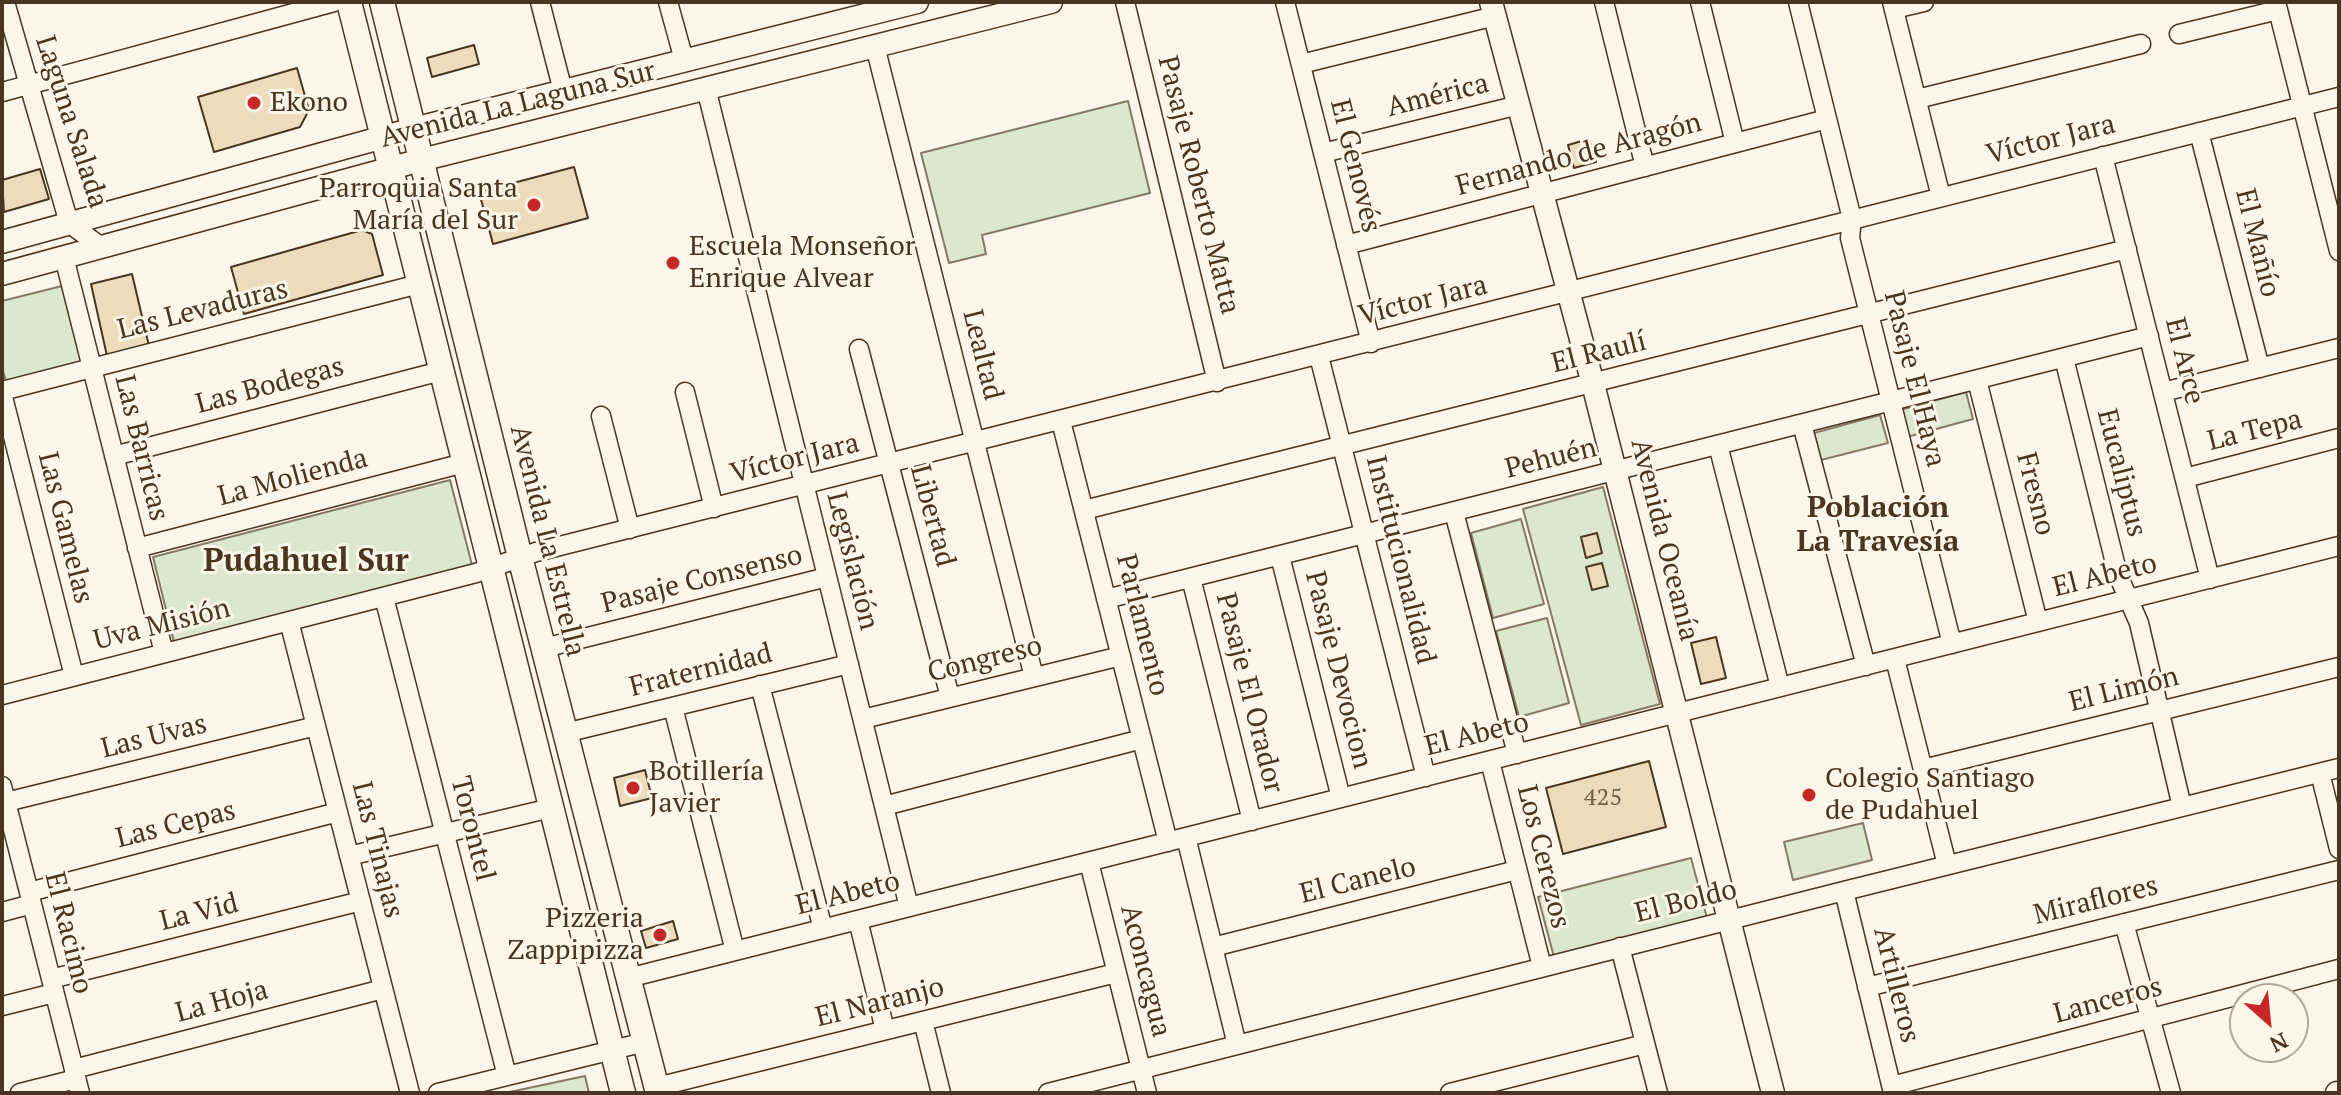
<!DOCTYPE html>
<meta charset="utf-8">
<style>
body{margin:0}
#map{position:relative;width:2341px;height:1095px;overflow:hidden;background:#fbf6e9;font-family:"PT Serif",serif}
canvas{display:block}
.frame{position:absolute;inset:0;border:4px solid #4a3520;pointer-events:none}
.north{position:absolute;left:2229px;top:983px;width:80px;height:80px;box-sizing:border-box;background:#fbf6e9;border:2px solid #b4a999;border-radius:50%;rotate:153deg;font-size:22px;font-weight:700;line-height:32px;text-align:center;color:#4a3520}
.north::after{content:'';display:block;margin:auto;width:28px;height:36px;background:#c62828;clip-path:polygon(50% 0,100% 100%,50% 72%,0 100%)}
</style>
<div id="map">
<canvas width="2341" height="1095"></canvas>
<div class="frame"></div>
<div class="north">N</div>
</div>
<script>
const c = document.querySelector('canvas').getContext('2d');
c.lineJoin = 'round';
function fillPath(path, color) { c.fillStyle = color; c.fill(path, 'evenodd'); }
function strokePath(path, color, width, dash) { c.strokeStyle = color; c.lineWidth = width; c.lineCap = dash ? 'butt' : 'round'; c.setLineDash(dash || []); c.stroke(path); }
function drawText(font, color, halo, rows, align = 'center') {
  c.font = font + ' "PT Serif",serif'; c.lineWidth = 6; c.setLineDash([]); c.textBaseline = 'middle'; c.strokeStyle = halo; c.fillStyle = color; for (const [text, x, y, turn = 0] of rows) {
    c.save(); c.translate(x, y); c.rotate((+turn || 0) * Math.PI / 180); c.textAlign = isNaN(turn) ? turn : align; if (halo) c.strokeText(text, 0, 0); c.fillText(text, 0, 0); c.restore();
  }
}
const green = new Path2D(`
 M1128,101l22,92 -168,42 4,19 -37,9 -28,-110z
 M66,285l21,78 -80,21 -5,-16v-67z
 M1966,392l7,27 -66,18 -7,-27z
 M1880,415l8,28 -67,17 -7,-27z
 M450,480l22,85 -298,77 -21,-85z
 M1603,487l57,217 -79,21 -58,-216z
 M1521,519l23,85 -51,14 -22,-85z
 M1547,618l22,85 -50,14 -23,-86z
 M1863,823l9,37 -79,20 -9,-38z
 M1691,858l16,60 -153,39 -16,-60z
 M585,1076l4,17h-84z`);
const building = new Path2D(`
 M474,45l5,19 -47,13 -5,-19z
 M297,68l12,42 -9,17 -86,25 -16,-55z
 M1589,139l7,23 -22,6 -6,-23z
 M574,167l14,51 -95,26 -14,-52z
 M40,169l9,30 -45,13 -2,-32z
 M362,230l10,4 11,41 -139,39 -13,-47z
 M132,274l17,72 -42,10 -16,-72z
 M1597,533l5,20 -16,5 -5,-21z
 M1602,563l6,23 -16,4 -6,-23z
 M1716,637l10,41 -25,6 -10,-41z
 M1649,761l17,66 -103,27 -17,-66z
 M645,770l7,28 -32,8 -6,-28z
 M673,921l5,18 -32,9 -5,-17z`);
const minor = new Path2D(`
 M5,2l64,221 32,24
 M540,2l23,89
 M668,2l16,58
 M1125,2l92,380
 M1285,2l86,341
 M1604,2l41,165
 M1700,2l35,141
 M1798,2l54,217 -2,19 102,406
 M1892,2l49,195
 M2276,2l63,249
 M1894,9l30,-7
 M2179,34l99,-24
 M875,46l159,631
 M1301,64l194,-48
 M706,88l203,819
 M2,92l332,-90
 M1917,99l224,-55
 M2199,132l61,236
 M1323,153l196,-48
 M2103,156l107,423
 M1346,245l481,-126
 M64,257l100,396
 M859,349l91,348
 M1319,356l107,421
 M2064,358l54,217 21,48 43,184
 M1977,380l61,242
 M2,391l417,-107
 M685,392l29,116
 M2163,392l176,-44
 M2,393l72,283
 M601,416l29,113
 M1061,421l107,421
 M1802,424l64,242
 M1718,445l62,242
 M114,456l327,-85
 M2185,478l154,-40
 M1084,510l1043,-261
 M1454,512l63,242
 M137,548l327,-85
 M1280,556l61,242
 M1191,578l61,243
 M384,597l123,479
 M1106,599l1043,-263
 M289,621l121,472
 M544,648l283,-71
 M1895,659l52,206
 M760,685l63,244
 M2,695l474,-122 60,-21 1803,-455
 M673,707l62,244
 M863,719l258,-63
 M565,733l284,-69
 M1490,761l52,206
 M1923,769l416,-102
 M2320,773l19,76
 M2,786l78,307
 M6,802l310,-76
 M884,806l258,-67
 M1186,837l51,208
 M349,856l202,-48
 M1089,862l58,231
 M1844,891l49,202
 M29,892l309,-80
 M2,912l30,-8
 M858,920l27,110
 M2124,923l47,170
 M1213,947l304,-77
 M1620,947l38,146
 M628,978l1711,-432
 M51,979l310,-78
 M1867,987l472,-117
 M2,1006l52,-13
 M923,1021l18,72
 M74,1069l309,-80
 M1892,1086l447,-117
 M657,1087l459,-114
 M20,1093l56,-14
 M438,1093l207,-51
 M1048,1093l796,-202 495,-123
 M1450,1093l195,-49`);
const tertiary = new Path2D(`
 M1491,2l102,382 180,709
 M2,242l411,-113 504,-127
 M2,274l419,-114 630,-158
 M2337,1093h2`);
const secondary = new Path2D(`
 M349,2l274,1091
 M382,2l138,555 138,536`);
const markers = [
 [254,103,8,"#c62828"],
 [534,205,8,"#c62828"],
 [673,263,8,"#c62828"],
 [633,788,8,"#c62828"],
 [1809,795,8,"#c62828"],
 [660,935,8,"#c62828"]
];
const numberNames = [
 ["425",1603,798]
];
const streetNames = [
 ["América",1438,96,-14],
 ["Avenida La Laguna Sur",518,105,-14],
 ["Laguna Salada",71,122,72],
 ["Víctor Jara",2051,140,-14],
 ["Fernando de Aragón",1579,155,-15],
 ["El Genovés",1355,166,76],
 ["Pasaje Roberto Matta",1198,185,76],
 ["El Mañío",2257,243,76],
 ["Víctor Jara",1423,301,-14],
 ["Las Levaduras",203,310,-14],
 ["El Raulí",1599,353,-14],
 ["Lealtad",982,355,76],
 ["El Arce",2184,361,76],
 ["Pasaje El Haya",1914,379,76],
 ["Las Bodegas",270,386,-15],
 ["La Tepa",2255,431,-14],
 ["Las Barricas",141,448,76],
 ["Víctor Jara",795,459,-14],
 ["Pehuén",1551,459,-14],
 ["Eucaliptus",2121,473,76],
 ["La Molienda",293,478,-15],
 ["Fresno",2035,494,76],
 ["Libertad",932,516,75],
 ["Las Gamelas",65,528,76],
 ["Avenida Oceanía",1664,540,76],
 ["Avenida La Estrella",547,541,76],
 ["Institucionalidad",1400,560,76],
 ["Legislación",852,561,76],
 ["El Abeto",2105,576,-14],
 ["Pasaje Consenso",702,580,-14],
 ["Uva Misión",162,625,-14],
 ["Parlamento",1142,625,76],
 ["Congreso",985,660,-14],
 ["Pasaje Devocion",1338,670,76],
 ["Fraternidad",701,671,-14],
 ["El Limón",2124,690,-14],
 ["Pasaje El Orador",1249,693,76],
 ["El Abeto",1477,735,-14],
 ["Las Uvas",154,737,-14],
 ["Las Cepas",176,825,-14],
 ["Torontel",472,829,76],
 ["Las Tinajas",377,850,76],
 ["Los Cerezos",1543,857,76],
 ["El Canelo",1358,881,-14],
 ["El Abeto",848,894,-14],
 ["Miraflores",2096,901,-14],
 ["El Boldo",1686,902,-14],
 ["La Vid",199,913,-14],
 ["El Racimo",68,933,76],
 ["Aconcagua",1145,971,76],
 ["Artilleros",1896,985,76],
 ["Lanceros",2108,1001,-15],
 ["La Hoja",222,1002,-15],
 ["El Naranjo",880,1003,-14]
];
const poiNames = [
 ["Ekono",270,103],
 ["Parroquia Santa",518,189,"right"],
 ["María del Sur",518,221,"right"],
 ["Escuela Monseñor",689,247],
 ["Enrique Alvear",689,279],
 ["Botillería",649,772],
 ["Javier",649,804],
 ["Colegio Santiago",1825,779],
 ["de Pudahuel",1825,811],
 ["Pizzeria",644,919,"right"],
 ["Zappipizza",644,951,"right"]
];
const neighbourhoodNames = [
 ["Población",1878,508],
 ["La Travesía",1878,542]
];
const quarterNames = [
 ["Pudahuel Sur",306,562]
];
fillPath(green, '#dce7d0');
strokePath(green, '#887966', 2);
fillPath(building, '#ecdcbc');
strokePath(building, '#4a3520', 2);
strokePath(minor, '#4a3520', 21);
strokePath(tertiary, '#4a3520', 25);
strokePath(secondary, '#4a3520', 27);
strokePath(minor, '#fbf6e9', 18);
strokePath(tertiary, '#fbf6e9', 22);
strokePath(secondary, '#fbf6e9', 24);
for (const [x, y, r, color] of markers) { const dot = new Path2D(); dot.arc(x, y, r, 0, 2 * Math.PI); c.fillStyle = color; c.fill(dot); strokePath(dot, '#fbf6e9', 3); }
drawText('24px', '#725f47', null, numberNames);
drawText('28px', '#4a3520', '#fbf6e9', streetNames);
drawText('28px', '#4a3520', '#fbf6e9', poiNames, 'left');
drawText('bold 30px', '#4a3520', '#fbf6e9', neighbourhoodNames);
drawText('bold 32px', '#4a3520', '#fbf6e9', quarterNames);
</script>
